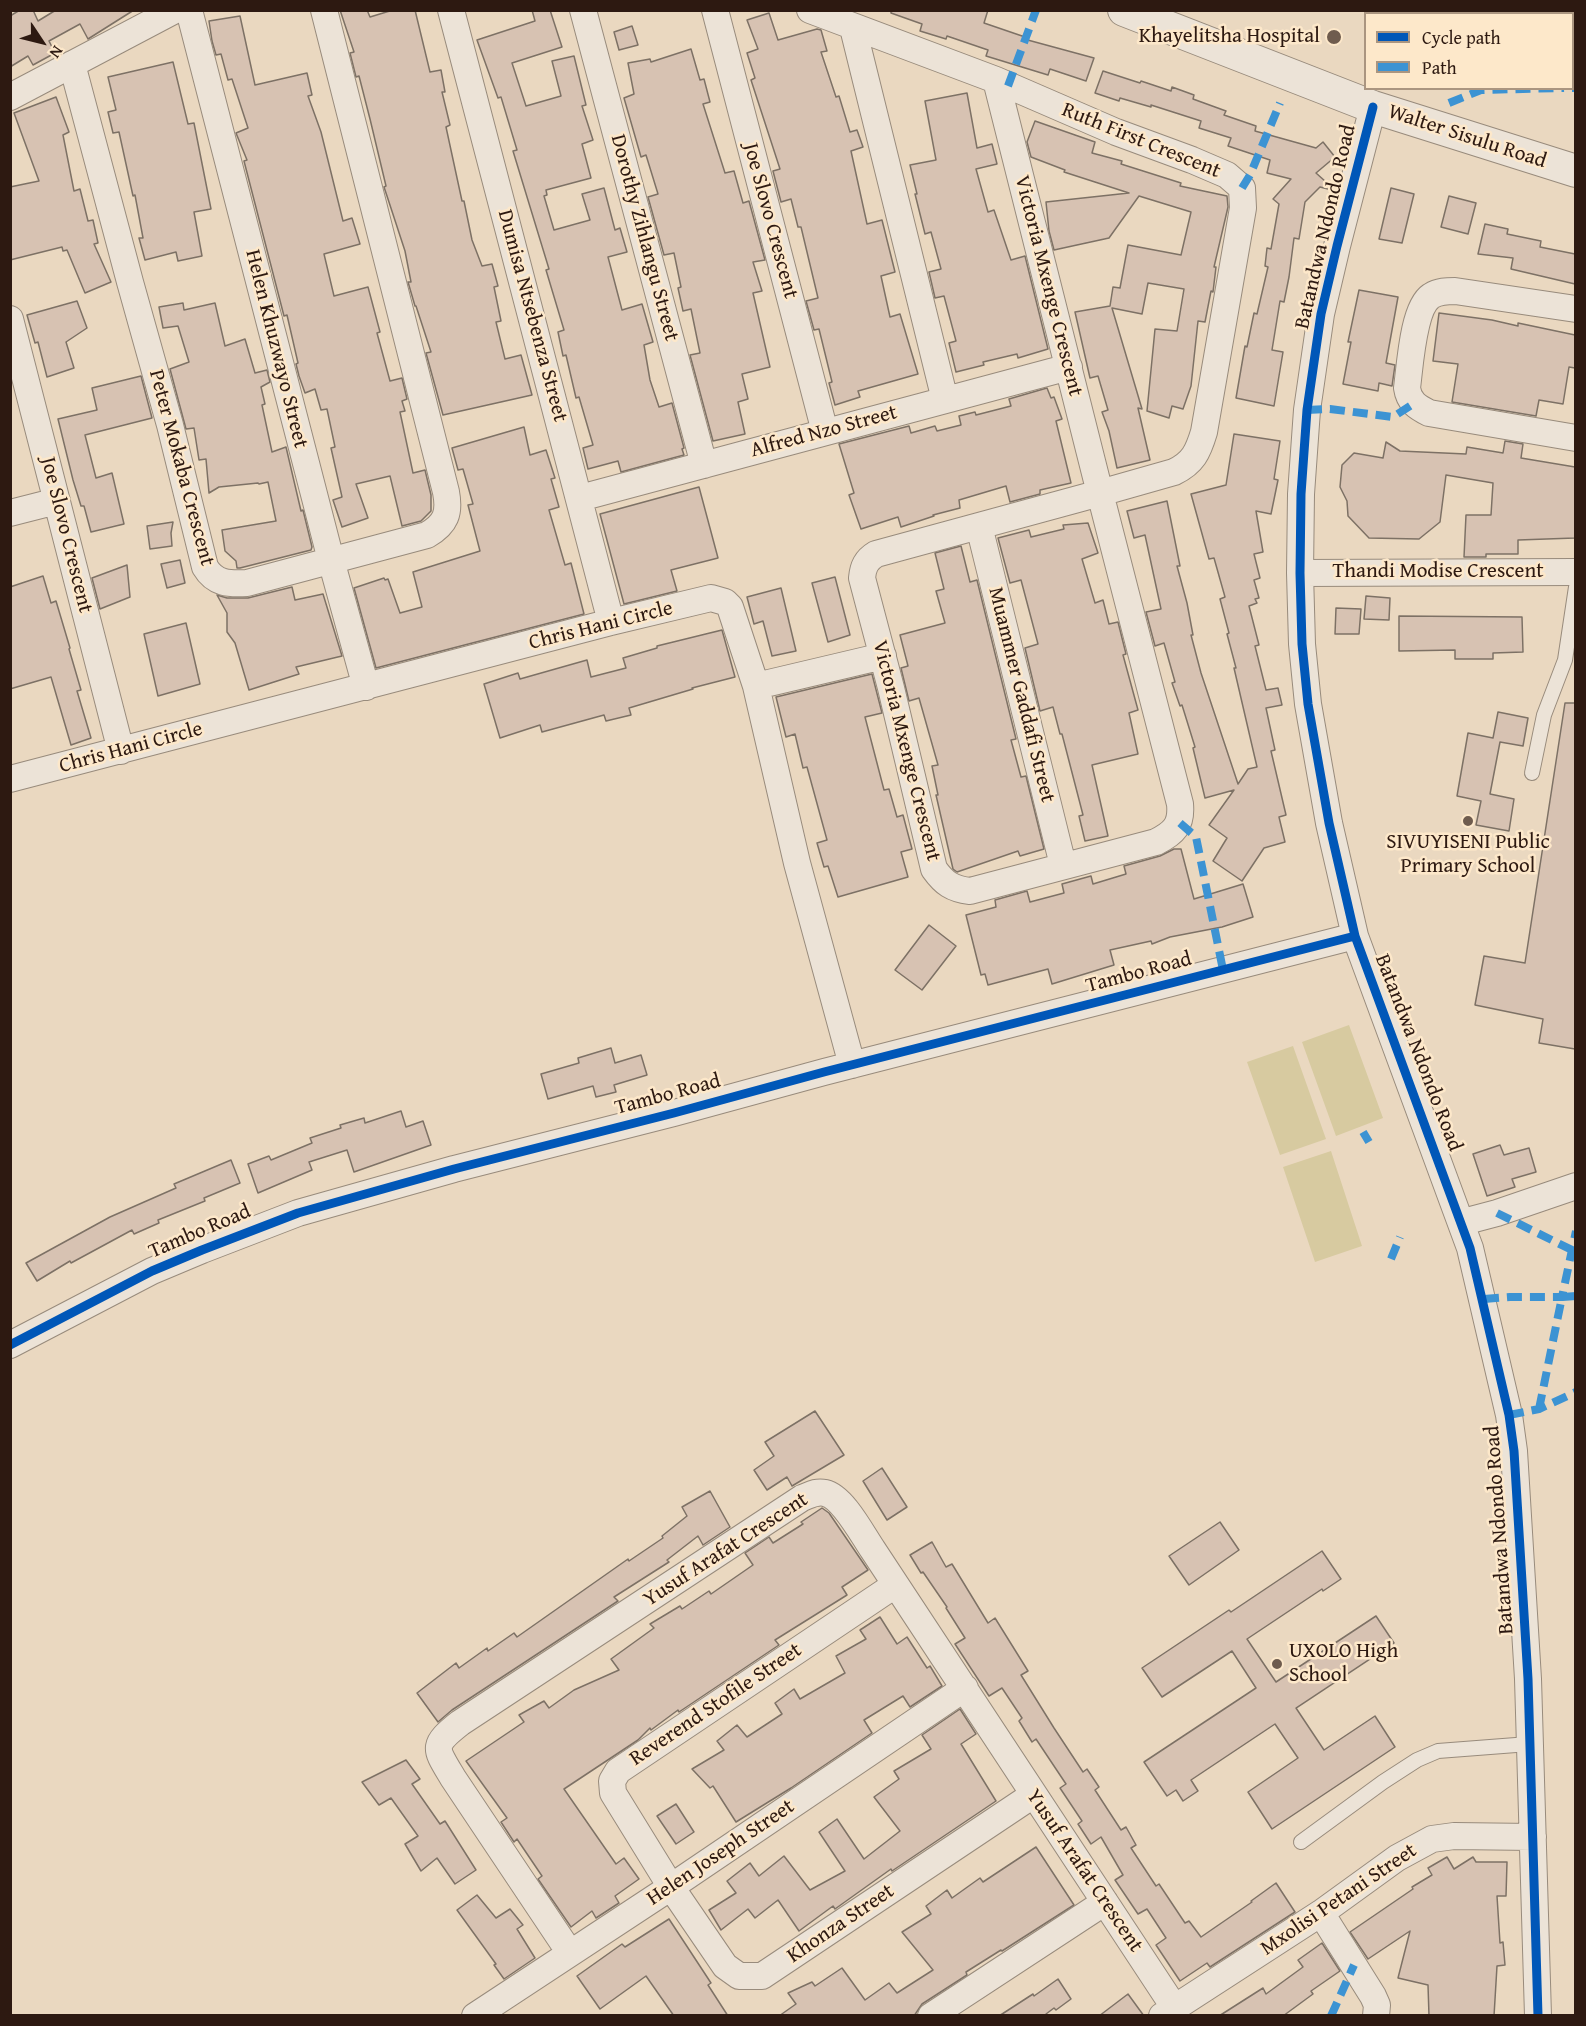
<!DOCTYPE html>
<style>
body{margin:0}
#map{position:relative;width:1586px;height:2026px;overflow:hidden;background:#ead8c0;font-family:"Gentium Book Plus",serif}
canvas{display:block}
.frame{position:absolute;inset:0;border:12px solid #2d1911;pointer-events:none}
.legend{position:absolute;left:1364px;top:12px;width:210px;height:78px;box-sizing:border-box;background:#fde8ca;border:2px solid #aa9580;margin:0;padding:8px 10px;list-style:none;font-size:18px;color:#2d1911}
.legend li{display:flex;align-items:center;gap:12px;height:30px}
.legend b{width:30px;border:2px solid #aa9580}
.north{position:absolute;left:12px;top:12px;width:60px;height:60px;-webkit-text-stroke:4px #fde8ca;paint-order:stroke;rotate:125deg;font-size:16px;font-weight:700;line-height:24px;text-align:center;color:#2d1911}
.north::after{content:'';display:block;margin:auto;width:21px;height:27px;background:#2d1911;clip-path:polygon(50% 0,100% 100%,50% 72%,0 100%)}
</style>
<div id="map">
<canvas width="1586" height="2026"></canvas>
<div class="frame"></div>
<ul class="legend">
<li><b style="height:8px;background:#0057b8"></b>Cycle path</li>
<li><b style="height:8px;background:#3c93d3"></b>Path</li>
</ul>
<div class="north">N</div>
</div>
<script>
const c = document.querySelector('canvas').getContext('2d');
c.lineJoin = 'round';
function fillPath(path, color) { c.fillStyle = color; c.fill(path, 'evenodd'); }
function strokePath(path, color, width, dash) { c.strokeStyle = color; c.lineWidth = width; c.lineCap = dash ? 'butt' : 'round'; c.setLineDash(dash || []); c.stroke(path); }
function drawText(font, color, halo, rows, align = 'center') {
  c.font = font + ' "Gentium Book Plus",serif'; c.lineWidth = 5; c.setLineDash([]); c.textBaseline = 'middle'; c.strokeStyle = halo; c.fillStyle = color; for (const [text, x, y, turn = 0] of rows) {
    c.save(); c.translate(x, y); c.rotate((+turn || 0) * Math.PI / 180); c.textAlign = isNaN(turn) ? turn : align; if (halo) c.strokeText(text, 0, 0); c.fillText(text, 0, 0); c.restore();
  }
}
const green = new Path2D(`
 M1349,1025l34,93 -47,18 -34,-94z
 M1293,1046l33,93 -46,16 -33,-93z
 M1331,1151l31,95 -47,16 -32,-95z`);
const building = new Path2D(`
 M20,10h13l5,11 18,-11h78l-46,29 -8,-15 -31,17 6,12 -22,12 -5,-9 -18,11v-51z
 M340,10h27l3,7 23,-7h22l15,62 11,-2 4,22h-3l8,33 -4,2 16,74h2l8,39 10,26 10,-2 6,22 -4,1 7,34 -5,1 9,37 16,-4 11,40 -89,20 -17,-62 5,-1 -15,-46h-1l-7,-24h3l-6,-31 -18,-55 -3,-9 2,-1 -16,-67 -11,-43 -3,1 -6,-24 4,-1z
 M532,10h18l12,37 -50,16 14,43 35,-10 -9,-35 22,-5 12,49 -4,1 11,34 -11,4 9,34 -45,12 1,5 -3,1 10,34 36,-10 -8,-26 22,-6 11,42 5,-2 7,24 -19,5 14,53 20,-6 11,38 -9,3 6,35 9,27 13,-4 12,45 -2,1 2,6 -63,17 -3,-11 -30,8 -5,-21 10,-3 -14,-48 -3,1 -10,-43 -3,1 -5,-24 6,-2 -18,-60 3,-1 -36,-118 4,-1 -16,-53 -3,1 -21,-58 58,-19z
 M891,10h97l-4,13 41,14 -1,2 70,19 -8,23 -36,-12 -2,6 -62,-19 2,-6 -41,-14 -1,3 -26,-8 2,-7 -31,-11z
 M769,13l9,27 39,-11 4,1 6,21 -6,1 15,45 3,-1 11,36 7,-2 6,17 -12,4 16,73 15,-4 13,52 -14,4 9,41 10,-3 18,60 -60,17 2,6 -25,8 -6,-22 3,-1 -13,-53 -5,1 -8,-29 12,-3 -17,-71h-3l-7,-28 -10,3 -8,-31 7,-2 -29,-89 4,-2 -8,-25 11,-4 -11,-29z
 M240,16l15,69 52,-12 5,22 -4,1 13,36 22,89 9,-3 8,26 -36,10 10,42 34,-9 12,45 -3,1 13,48 12,-3 5,21 -5,2 3,10 -5,1 13,61 12,-3 6,25v16l-10,10 -19,5 -12,-50 -34,8 12,34 -26,9 -9,-27 9,-3 -11,-49 4,-1 -8,-38 -6,1 -6,-21 -10,4 -6,-17 -3,-12 2,-1 -11,-48 -3,1 -40,-155 3,-1 -11,-27 12,-5 -16,-49 -4,1 -7,-26 -5,1 -4,-14 -3,-20z
 M632,26l6,19 -19,5 -5,-18z
 M691,49l9,31 4,-1 6,23 -7,2 22,69 9,-2 9,32 6,-2 16,59 -12,2 9,29 -9,2 17,74 -28,7 6,25 -10,3 7,32 -32,7 -23,-86 10,-2 -9,-44 -8,2 -5,-23 3,-1 -7,-34 -10,2 -16,-58 10,-3 -12,-39 -5,2 -17,-59 10,-4 -6,-31 22,-4 1,3z
 M173,62l15,62 6,-1 17,86 -17,3 8,44 -24,5 -2,-9 -31,8 -6,-22h4l-8,-43 -2,1 -14,-64 -6,1 -5,-21 8,-2 -8,-33z
 M1103,71l37,12 1,-2 30,10 1,-4 22,8 -1,4 33,12 -2,4 32,11 -1,5 61,17 7,-6 12,15 -19,16 20,18 -16,-4 -15,15 -6,37 -5,-1 -5,39 -5,25 -4,-1 -8,49 11,2 -9,54 -38,-8 9,-52 2,1 7,-34 3,1 11,-47 -3,-1 2,-18 4,1 8,-45 -6,-5 18,-20 -24,-6 3,-13 -42,-14 3,-8 -32,-10 2,-7 -50,-16v2l-31,-9 -1,3 -24,-8z
 M967,93l10,55 15,-4 5,20 -21,5 12,43 6,-2 17,50 14,-4 23,93 -30,9 -1,-4 -34,8 1,3 -28,7 -7,-29 7,-2 -12,-45 -9,2 -6,-26 12,-3 -10,-37 -6,2 -10,-40h2l-7,-29 26,-5 -11,-59z
 M56,97l13,35 -6,3 11,56 6,-2 8,32 5,-1 5,23 -4,1 17,38 -26,11 -18,-43 -4,1 -1,-4 -52,13v-73l29,-6 -25,-68z
 M1035,121l60,21 -3,11 30,8 -1,3 60,19 -1,3 47,10 1,11 -14,60h2l-3,25 -2,-1 -6,31 -7,-1 -7,65 -8,23 -11,-3 -3,12 -22,-7 8,-82 22,2 7,-42 -36,-6 -6,31 -30,-6 30,101 -4,-1 12,52 -33,8 -8,-37 -7,-19 6,-2 -10,-34 -8,2 -15,-66 35,-6 3,-19 7,1 8,-43 53,10 10,-43 -52,-16 -30,42 -55,12 -5,-19 -3,-29 83,-9 -65,-21 1,-2 -34,-13 -4,-15z
 M1391,188l23,6 -12,49 -23,-4z
 M1449,196l27,7 -8,31 -27,-7z
 M1485,224l23,5 -1,5 34,7 -1,6 35,7v30l-64,-15 2,-11 -35,-4z
 M1359,290l39,7 -12,66 9,2 -3,21 -13,-3 -1,8 -35,-7 8,-42h-3z
 M77,301l10,27 -21,14 8,26 -27,9 -9,-35 -3,1 -8,-28z
 M183,303l1,7 31,-7 10,43 20,-7 10,34 12,-3 3,12 -9,5 4,17 -3,1 10,47 14,-5 15,64 2,-1 9,37 -1,3 -71,18h-3l-1,-7 -11,-10 -3,-21 54,-9 -8,-39 -9,2 -1,-1 -39,4 -10,6 -3,-34 -7,1 -5,-32 -8,1 -16,-60 19,-7 -11,-36 -15,2 -4,-21z
 M1439,313l53,7 26,6v-3l57,12v33l-6,-1 -6,37 -24,-4 -3,16 -84,-14 6,-38 -25,-3z
 M141,376l11,42 -67,17 11,43 16,-5 12,51 -33,8 -7,-26h-3l-8,-26 -15,-61 39,-9 -5,-22z
 M1047,388l4,10 3,-1 8,22 -6,2 15,62 -31,7v4l-30,8 -4,-16 -47,14 1,8 -27,7 1,1 -33,11 -3,-10 -37,12 -12,-34 5,-2 -15,-49 70,-18 2,7 24,-7 2,5 24,-6 -2,-9 16,-4 1,3 35,-9 -2,-7z
 M524,427l6,28 16,-5 9,28 -4,1 8,28 -10,3 16,55 6,-2 13,51 -208,54 -22,-80 30,-10 1,2 3,-1 12,34 22,-6 -9,-35 67,-21 -12,-46 5,-1 -10,-35 -5,1 -6,-22z
 M1234,434l46,7 -6,38 4,1 -7,34 -15,-3 7,41 -9,2 6,24 -6,2 5,18 -4,1 2,4 -8,3 10,39 -4,1 11,44 12,-2 4,17 -16,3 9,42 -4,1 15,64 -7,2 6,25 -21,6 -22,33 -29,-20 14,-23 -18,-13 25,-35 -29,8 -12,-50 2,-1 -13,-42 -2,1 -8,-23 3,-1 -11,-39 -9,3 -9,-34 15,-3 -16,-74 -11,3 -7,-27 40,-10 13,65h-3l10,37 6,32h-2l10,38 37,111 10,-15 9,-2 -23,-99h2l-9,-34 2,-1 -9,-34 5,-2 -11,-39 -5,1 -18,-65 35,-9z
 M1505,441l18,3 -2,14 54,9v71l-57,2v14h-32v3h-22l2,-42h25l2,-32 -47,-8 -6,47 -21,17 -50,-1 -21,-22 -1,-15 -7,-14 2,-22 12,-12 29,5 3,-16 14,9 66,3 1,-7 36,6z
 M699,487l19,71 -47,12 6,21 -53,13 -24,-90z
 M173,522l-2,11 1,13 -22,3 -3,-23z
 M1088,523l10,30 -16,6 13,44 8,-3 6,24 9,-2 8,32 -3,1 15,55 -9,3 9,41 -46,11 16,71 -23,5 -6,-25 4,-1 -21,-81h-2l-7,-27 -13,4 -15,-63 13,-4 -17,-64 -11,3 -12,-45 31,-8 2,7 33,-8 -1,-4z
 M961,546l9,36 7,-2 39,159 -5,1 10,37 5,-1 18,73 -24,7 -2,-5 -61,21 -4,-3 -17,-74h2l-6,-29 6,-1 -19,-67 -10,3 -8,-33 7,-2 -8,-31 45,-12 -9,-32 8,-2 -9,-36z
 M180,560l5,23 -18,5 -6,-24z
 M127,565l3,32 -30,12 -8,-31z
 M43,576l8,27 5,-2 14,47 -1,1 12,41 -4,1 14,47 -20,7 -20,-68 -41,12v-102z
 M835,577l15,58 -22,7 -16,-59z
 M292,587l3,13 28,-6 19,62 -46,11 3,7 -50,16 -14,-47 -8,-11v-19l-10,-18 10,3h21z
 M781,588l15,63 -24,5 -9,-35 -9,3 -7,-27z
 M1366,596l24,2 -1,22 -25,-1z
 M1336,608l25,1 -2,25h-24z
 M1399,616l123,1 1,35 -30,1v6h-38v-9l-56,1z
 M186,623l14,61 -42,12 -14,-62z
 M722,630l13,47 -43,11 1,1 -64,19 2,7 -25,6 -2,-6 -62,17 -2,-7 -40,13 -16,-54 34,-11 2,6 67,-19 4,17 35,-9 -3,-10 34,-10v-2z
 M872,674l10,39 -17,4 19,73 5,-1 8,28 6,-2 9,34 -11,3 7,25 -70,20 -10,-31 -4,1 -7,-24 10,-3 -20,-73 -4,1 -8,-34 -9,3 -10,-40z
 M1565,703h10v346l-36,-6 4,-24 -68,-14 9,-49 41,7z
 M1498,712l30,6 -5,28 -23,-4 -10,52 24,5 -5,32 -33,-6 5,-24 -24,-5 11,-63 25,5z
 M1174,849h7l13,50 49,-15 10,33 -31,10 -52,10 -18,7 -1,-3 -41,9 4,15 -62,19 -4,-15 -60,16 -3,-11 -4,1 -15,-60 30,-8 -1,-7 32,-9 3,11 34,-9 -2,-9 29,-8 2,8 33,-10 -2,-8 36,-10z
 M929,925l27,21 -34,44 -27,-20z
 M611,1048l4,15 26,-8 6,20 -33,10 2,7 -20,5 -3,-11 -45,13 -7,-25 38,-11 -1,-5z
 M401,1111l5,16 17,-6 8,24 -77,27 -7,-22 -38,12 3,8 -54,23 -10,-29 21,-8 2,4 41,-17 -2,-5 31,-10 -1,-3 24,-7 1,5z
 M1500,1145l4,10 25,-7 7,24 -24,7 3,8 -28,9 -14,-42z
 M231,1160l9,23 -36,15 1,3 -47,19 1,3 -25,11 -2,-4 -61,33 -1,-2 -33,20 -11,-18 84,-46 66,-29 -2,-4z
 M815,1411l29,44 -52,31 -5,-9 -20,13 -13,-20 20,-14 -9,-14z
 M882,1468l25,39 -20,13 -24,-39z
 M710,1491l20,36 -27,18 -5,-9 -31,24 2,2 -55,35 4,4 -166,109 -14,12 -21,-29 39,-30 3,5 28,-20 1,3 26,-18 3,4 111,-78 1,2 34,-23 -1,-2 25,-20 -5,-9z
 M822,1508l7,5 39,57 -26,17 5,8 -72,45 4,5 -100,67 -1,-2 -27,20 -1,-2 -12,12 -74,49 52,75 8,-6 15,21 -24,17 4,7 -23,15 -4,-7 -21,16 -33,-48 4,-3 -25,-37 -3,3 -13,-20 6,-4 -41,-57 58,-39 -5,-7 25,-14 5,7 25,-18 45,-20 -8,-11 43,-31 -4,-4 30,-18 2,3 27,-18 2,3 42,-29 -8,-12 24,-16 4,6 30,-19 -2,-2z
 M1220,1522l19,28 -50,35 -20,-29z
 M932,1542l14,25 6,-3 36,59 7,-5 33,53 -7,4 33,53 29,44 4,-3 12,18 -4,3 26,40 5,-3 10,18 -5,3 25,38 3,-2 26,39 4,-2 12,16 51,-35 -1,-1 25,-18 19,29 -85,55 -3,-4 -27,18 -24,-36 10,-7 -19,-29 -9,5 -23,-34 8,-5 -22,-38 -10,7 -13,-20 4,-3 -22,-33 6,-4 -30,-45 -4,3 -13,-21 3,-3 -20,-30 -13,8 -34,-52 10,-6 -19,-30 1,-1 -24,-35 -2,1 -11,-18z
 M1322,1551l19,28 -18,12 -1,-2 -75,50 29,43 100,-66 18,27 -98,65 28,42 51,-34 20,31 -123,82 -24,-37 50,-34 -23,-34 -84,56 7,11 -15,10 -7,-11 -9,6 -23,-34 112,-74 -24,-37 -70,46 -20,-29 87,-58 2,2z
 M880,1617l17,27 10,-7 20,31 3,-2 12,20 -32,21 -7,-11 -39,24 8,13 -81,55 -55,34 -23,-36 -3,2 -18,-19 32,-19 -7,-9 20,-16 10,12 35,-23 -7,-11 19,-14 6,10 45,-26 -9,-17 30,-17 -6,-9z
 M960,1709l16,25 -15,10 35,57 -104,70 -1,-2 -56,40 -2,-3 -34,25 -21,-31 -23,18 -7,-9 -27,21 -12,-20 27,-17 -9,-12 23,-18 9,13 25,-20 26,34 35,-19 -26,-39 18,-13 27,40 36,-28 -26,-34 25,-18 -5,-8 37,-22 -9,-14z
 M406,1760l14,19 -8,5 28,40 5,-3 31,49 -21,14 -18,-26 -16,13 -16,-27 13,-8 -27,-38 -12,7 -17,-23z
 M676,1804l18,28 -18,12 -19,-28z
 M1036,1847l38,58 -72,46 -1,-1 -35,22 1,3 -45,29 -8,12h-135l17,-12 -8,-11 24,-11 3,4 27,-18 23,32 24,-17 8,10 36,-23 -31,-38 29,-18 -5,-8 21,-16 5,8 28,-20 3,4z
 M1447,1857l7,12 19,-12 3,5h31l-1,34h-9l3,47 3,-1 2,23 -8,1 -3,50h-65l-1,-31 -30,-7 12,-47 -42,28 -18,-27 63,-43 -1,-2 20,-12 -4,-7z
 M477,1895l19,23 14,-9 13,16 -6,4 18,29 -31,21 -10,-14 2,-1 -39,-54z
 M669,1919l42,64 -3,2 20,31h-54l-28,-40 -46,33 -23,-33 45,-32 3,3z
 M1322,1943l18,28 -29,20 2,3 -30,22h-64l44,-28 3,6 37,-27 -5,-7z
 M1058,1979l13,20 -15,11 -2,-2 -8,6 2,2h-49l34,-22 1,2z
 M1128,1994l16,22h-45z`);
const service = new Path2D(`
 M1410,14l1,-4
 M1532,773l12,-58 21,-55 11,-73
 M1301,1842l82,-60 34,-22 21,-9 91,-7`);
const minor = new Path2D(`
 M189,10l142,550 35,127
 M451,10l160,612
 M583,10l121,455
 M715,10l110,422
 M810,10l186,70 120,52 76,28 35,15 15,13 1,20 -39,224c-6,20 -11,31 -30,40l-74,21 -104,-413
 M853,28l92,372
 M72,64l58,218 40,143 35,142c10,17 24,17 42,16l180,-48c19,-11 23,-22 19,-43l-122,-482
 M10,97l165,-87
 M1373,107l-36,139 -16,68 -14,96 -6,84 -1,79 2,71 6,60 21,119 26,113 115,312 39,167 5,36 14,228 10,337
 M1576,309l-121,-18c-8,0 -16,0 -24,5 -18,12 -21,70 -24,92 2,14 10,19 22,25l147,25
 M10,319l111,432
 M1100,493l80,311c2,21 -6,29 -24,38l-186,49c-18,-2 -26,-8 -36,-22l-43,-181 -29,-110c1,-11 4,-18 14,-24z
 M580,498l489,-131
 M10,513l47,-12
 M979,526l84,339
 M1300,573l276,-1
 M756,686l127,-30
 M10,779l601,-157 100,-24 14,4 5,5 26,79 41,177 55,202
 M1463,1222l34,-9 79,-27
 M10,1345l142,-74 50,-21 96,-37 156,-44 220,-56 150,-41 531,-136
 M895,1585l-277,186 -6,10 1,12 58,94 54,79 14,10h23l271,-181
 M1321,1913l52,83 4,9 -1,11
 M570,1953l-117,-175c-18,-30 -22,-32 7,-55l342,-225c8,-3 14,-7 23,-5 18,4 37,41 48,57l301,457
 M475,2016l196,-129 294,-199
 M931,2016l174,-114
 M1162,2016l159,-103 76,-55 35,-19 22,-3 79,1`);
const tertiary = new Path2D(`
 M1124,10l249,97 203,64`);
const quiet = new Path2D(`
 M1008,86l28,-76
 M1572,88h4
 M1449,103l32,-13 83,-2
 M1242,188l8,-13 30,-72
 M1307,410l23,-1 63,8 20,-13
 M1180,823l16,14 27,133
 M1363,1132l6,10
 M1497,1213l79,39
 M1391,1259l9,-22
 M1484,1299l26,-2h52l14,-66
 M1539,1409l23,-112 14,-1
 M1509,1415l30,-6 37,-17
 M1331,2016l23,-51`);
const cycleway = new Path2D(`
 M1373,107l-36,139 -16,68 -14,96 -6,84 -1,79 2,71 6,60 21,119 26,113 115,312 39,167 5,36 14,228 10,337
 M10,1345l142,-74 50,-21 96,-37 156,-44 220,-56 150,-41 531,-136`);
const markers = [
 [1334,37,8,"#6f5c4e"],
 [1468,821,6,"#6f5c4e"],
 [1277,1664,6,"#6f5c4e"]
];
const poiNames = [
 ["Khayelitsha Hospital",1320,37],
 ["SIVUYISENI Public",1468,843,"center"],
 ["Primary School",1468,867,"center"],
 ["UXOLO High",1289,1652,"left"],
 ["School",1289,1676,"left"]
];
const streetNames = [
 ["Walter Sisulu Road",1467,137,18],
 ["Ruth First Crescent",1141,141,22],
 ["Joe Slovo Crescent",770,221,75],
 ["Batandwa Ndondo Road",1326,227,-77],
 ["Dorothy Zihlangu Street",644,238,75],
 ["Victoria Mxenge Crescent",1048,286,76],
 ["Dumisa Ntsebenza Street",532,316,75],
 ["Helen Khuzwayo Street",276,349,76],
 ["Alfred Nzo Street",824,432,-15],
 ["Peter Mokaba Crescent",181,468,75],
 ["Joe Slovo Crescent",66,535,76],
 ["Thandi Modise Crescent",1438,572],
 ["Chris Hani Circle",601,626,-14],
 ["Muammer Gaddafi Street",1021,695,76],
 ["Chris Hani Circle",131,748,-15],
 ["Victoria Mxenge Crescent",906,751,76],
 ["Tambo Road",1139,973,-15],
 ["Batandwa Ndondo Road",1418,1053,69],
 ["Tambo Road",668,1095,-15],
 ["Tambo Road",200,1232,-23],
 ["Batandwa Ndondo Road",1500,1530,-94],
 ["Yusuf Arafat Crescent",726,1550,-33],
 ["Reverend Stofile Street",716,1705,-34],
 ["Helen Joseph Street",721,1853,-34],
 ["Yusuf Arafat Crescent",1084,1871,56],
 ["Mxolisi Petani Street",1339,1900,-34],
 ["Khonza Street",841,1924,-34]
];
fillPath(green, '#d7caa0');
fillPath(building, '#d7c2b2');
strokePath(building, '#7d7165', 1.5);
strokePath(service, '#988b7c', 16);
strokePath(minor, '#988b7c', 28);
strokePath(tertiary, '#988b7c', 34);
strokePath(service, '#ece3d7', 14);
strokePath(minor, '#ece3d7', 26);
strokePath(tertiary, '#ece3d7', 32);
strokePath(quiet, '#3c93d3', 8, [15, 8]);
strokePath(cycleway, '#0057b8', 9);
for (const [x, y, r, color] of markers) { const dot = new Path2D(); dot.arc(x, y, r, 0, 2 * Math.PI); c.fillStyle = color; c.fill(dot); strokePath(dot, '#fde8ca', 2); }
drawText('21px', '#2d1911', '#fde8ca', poiNames, 'right');
drawText('21px', '#2d1911', '#fde8ca', streetNames);
</script>
